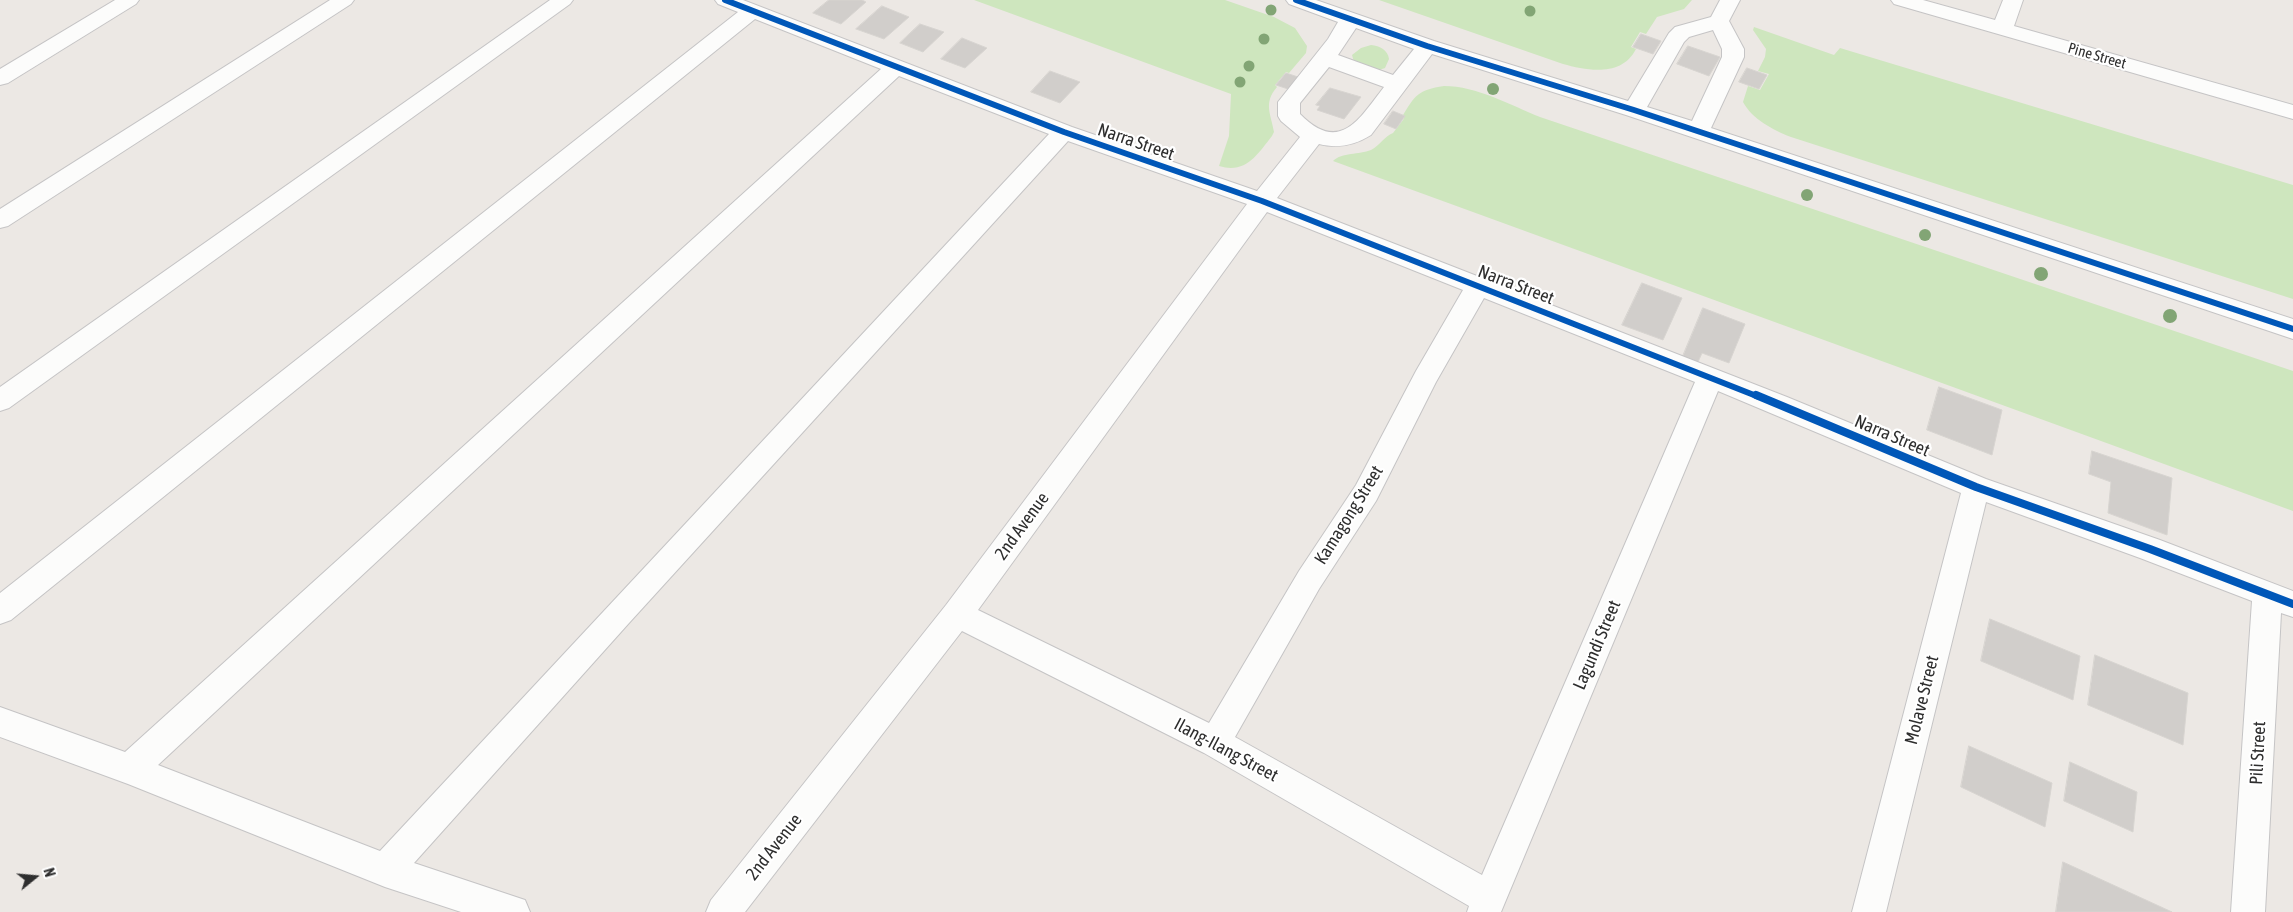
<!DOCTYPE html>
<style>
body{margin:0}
#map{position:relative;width:2293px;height:912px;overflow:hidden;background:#ece8e4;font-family:"Asap Condensed",sans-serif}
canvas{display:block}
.north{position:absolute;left:10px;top:852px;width:50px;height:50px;-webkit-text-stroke:4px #fff;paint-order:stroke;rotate:73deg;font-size:14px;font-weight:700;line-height:20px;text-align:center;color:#2e2e2e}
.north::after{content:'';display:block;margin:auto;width:18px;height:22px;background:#2e2e2e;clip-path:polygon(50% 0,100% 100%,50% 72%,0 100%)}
</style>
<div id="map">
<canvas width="2293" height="912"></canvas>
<div class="north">N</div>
</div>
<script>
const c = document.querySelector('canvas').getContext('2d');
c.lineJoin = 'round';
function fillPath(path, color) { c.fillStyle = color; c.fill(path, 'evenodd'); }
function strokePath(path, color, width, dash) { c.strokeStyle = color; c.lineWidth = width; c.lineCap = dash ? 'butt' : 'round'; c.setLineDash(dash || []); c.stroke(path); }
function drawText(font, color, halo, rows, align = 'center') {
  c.font = font + ' "Asap Condensed",sans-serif'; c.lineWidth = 4.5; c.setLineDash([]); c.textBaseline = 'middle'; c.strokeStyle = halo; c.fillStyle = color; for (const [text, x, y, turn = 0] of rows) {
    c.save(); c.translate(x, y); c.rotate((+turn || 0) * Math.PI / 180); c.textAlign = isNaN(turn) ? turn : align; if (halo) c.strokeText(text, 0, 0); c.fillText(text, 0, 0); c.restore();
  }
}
const green = new Path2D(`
 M974,0h251l49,17 21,11 12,18 -1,7 -17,20 -3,-1 -11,13 2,2c-14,16 -6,27 -3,45l-2,4c-15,19 -26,38 -53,30l10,-30 2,-42z
 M1379,0h313l-8,9 -27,8 -11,17 -6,-2 -9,15 5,2c-14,28 -48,22 -73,15z
 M1754,27l80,28 6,-7 453,137v114l-502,-162c-18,-7 -39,-18 -48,-35l5,-16 12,4 9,-16 -11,-3 7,-14 1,-8 -13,-19z
 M1371,45c9,1 17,5 18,14l-4,9 -9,3 -22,-9 -2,-7 9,-7z
 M1444,86c33,0 66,19 96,31l753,254v140l-960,-350c9,-9 26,-6 38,-11 8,-4 15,-15 22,-17l10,-13 1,-2 -2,-1c13,-22 16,-27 42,-31z`);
const building = new Path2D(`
 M829,0h33l4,2 -25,22 -28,-11z
 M882,6l27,11 -25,22 -28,-10z
 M920,24l24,8 -21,20 -23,-9z
 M1641,34l20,7 -8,13 -20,-7z
 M962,38l25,10 -22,20 -24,-9z
 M1688,46l32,11 -11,19 -32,-12z
 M1747,68l20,7 -8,14 -20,-7z
 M1050,71l30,11 -20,21 -29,-11z
 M1286,73l12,4 -10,12 -12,-4z
 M1330,88l31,9 -17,22 -27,-9 3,-4 -4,-1z
 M1393,111l12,5 -9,13 -12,-5z
 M1642,283l40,15 -19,42 -41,-15z
 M1703,308l42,16 -16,39 -27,-10 -4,9 -15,-6z
 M1939,387l63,23 -10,45 -65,-25z
 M2092,451l80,27 -5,57 -59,-22 3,-31 -22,-8z
 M1990,619l90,37 -7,44 -92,-39z
 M2095,655l93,38 -5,52 -95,-40z
 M1969,746l83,37 -7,44 -84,-40z
 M2070,762l67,30 -4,40 -69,-31z
 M2063,862l109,50h-116z`);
const minor = new Path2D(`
 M115,0h24l-3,4 -128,79 -8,2v-16z
 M330,0h24l-3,4 -343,222 -8,2v-19z
 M550,0h23l-3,4 -561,404 -9,3v-24z
 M715,0h28l329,127 185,64 43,-54 -19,-16 -3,-5v-14l50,-63 10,-17 -49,-18 -3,-4h30l118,41 194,60 41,-68 6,-6 36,-10 9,-17h20l-11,21 15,28v8l-33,71 582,191v20l-667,-224 -194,-61 -61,81c-16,10 -33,14 -52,9l-42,54 510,199 199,82 174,61 133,51v26l-12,-4 -16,299h-34l21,-311 -112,-43 -154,-56 -100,410h-34l109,-419 -243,-102 -217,521h-34l2,-6 -265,-153 -242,-122 -217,281h-39l5,-12 235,-295 301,-401 -179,-63 -439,482 -215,240 111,37 5,12h-69l-76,-25 -257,-103 -128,-47v-30l125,45 756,-683 -126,-50 -744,601 -11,4v-31l738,-581 -20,-8zM1356,28l58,21 -21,26 -55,-20zM1713,30l9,19v8l-30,64 -45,-14 37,-65 5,-5zM1329,67l55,20c-24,31 -44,68 -84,27v-11zM899,76l150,58 -669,717 -222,-86zM1267,212l196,78 -47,81 -60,114 -57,86 -90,152 -231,-113zM1484,298l211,84 -213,493 -247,-138 84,-148 57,-88 60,-119z
 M1891,0h32l72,20 8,-20h20l-9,26 279,79v14l-399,-115z`);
const cyclewayFar1 = new Path2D(`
 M725,0l339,132 198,69 497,196
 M1296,0l131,46 207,64 659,219`);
const cycleway = new Path2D(`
 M1756,395l220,92 174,62 143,55`);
const trees = [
 [1271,10,5.5],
 [1530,11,5.5],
 [1264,39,5.5],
 [1249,66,5.5],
 [1240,82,5.5],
 [1493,89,6],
 [1807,195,6],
 [1925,235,6],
 [2041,274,7],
 [2170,316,7]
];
const farStreetnames = [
 ["Pine Street",2097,56,16]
];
const streetNames = [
 ["Narra Street",1136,142,19],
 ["Narra Street",1516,285,21],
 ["Narra Street",1892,436,23],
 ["Kamagong Street",1349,515,-58],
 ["2nd Avenue",1022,526,-54],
 ["Lagundi Street",1597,645,-67],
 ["Molave Street",1922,700,-76],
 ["Ilang-Ilang Street",1226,750,28],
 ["Pili Street",2258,753,-87],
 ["2nd Avenue",774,847,-52]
];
fillPath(green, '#cee6be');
fillPath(building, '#d1cecb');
strokePath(building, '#d7d4d0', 1);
strokePath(minor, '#c5c4c5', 2);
fillPath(minor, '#fcfcfb');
strokePath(cyclewayFar1, '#0057b8', 6);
strokePath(cycleway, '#0057b8', 8);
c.fillStyle = '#82a575';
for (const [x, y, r] of trees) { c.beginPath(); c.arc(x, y, r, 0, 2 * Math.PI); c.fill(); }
drawText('15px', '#2e2e2e', '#fff', farStreetnames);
drawText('18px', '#2e2e2e', '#fff', streetNames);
</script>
